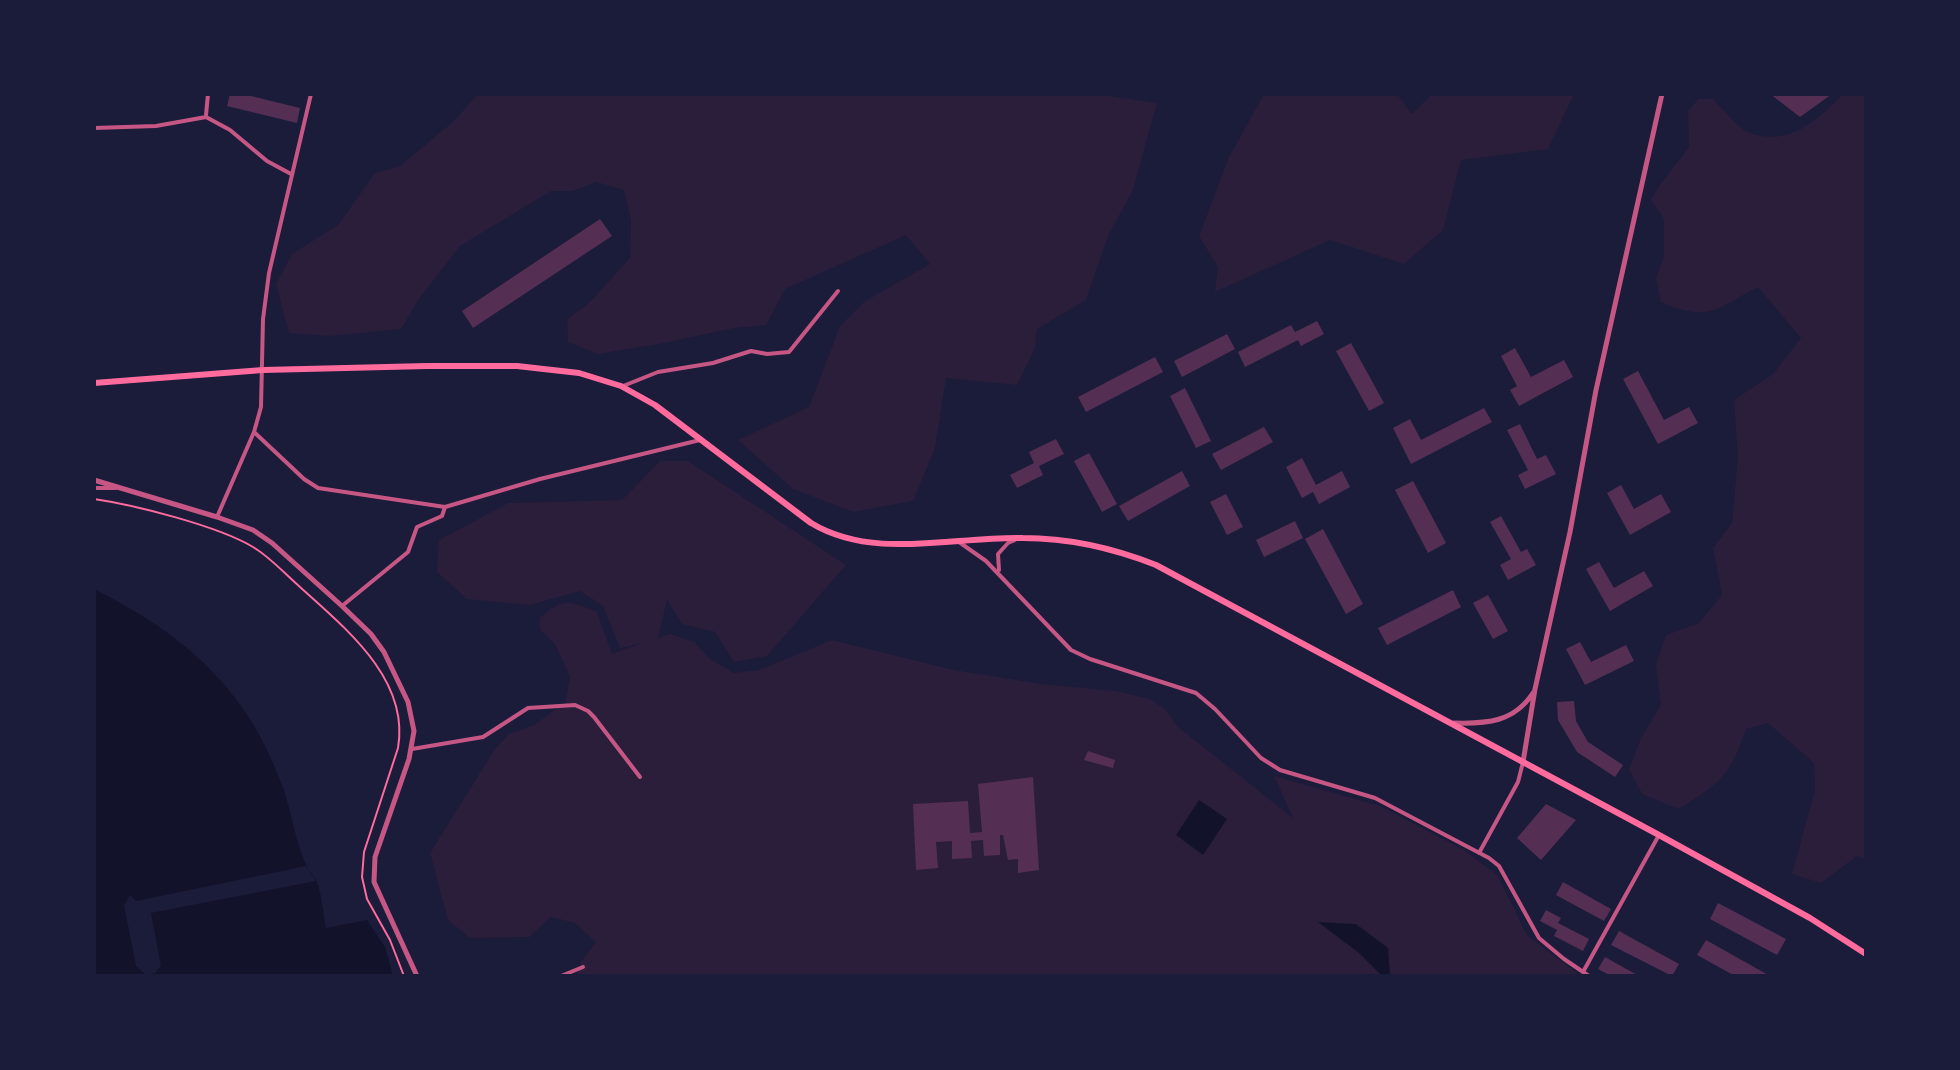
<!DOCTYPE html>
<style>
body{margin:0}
#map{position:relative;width:1960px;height:1070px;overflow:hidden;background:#1b1b3a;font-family:Cabin,sans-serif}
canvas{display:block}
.frame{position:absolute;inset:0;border:96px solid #1b1b3a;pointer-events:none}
</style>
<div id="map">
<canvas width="1960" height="1070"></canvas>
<div class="frame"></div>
</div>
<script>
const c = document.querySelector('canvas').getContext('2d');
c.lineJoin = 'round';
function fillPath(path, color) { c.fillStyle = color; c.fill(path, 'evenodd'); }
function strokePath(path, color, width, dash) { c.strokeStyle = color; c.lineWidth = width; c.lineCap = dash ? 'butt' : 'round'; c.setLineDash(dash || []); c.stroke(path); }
const green = new Path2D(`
 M478,94h617l62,9 -24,87 -25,46 -22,64 -49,29 -2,19 -18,37 -71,-7 -11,70 -22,53 -60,11 -60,-23 -55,-49 71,-33 31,-81 25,-25 65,-37 -24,-29 -121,54 -19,36 -32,3 -75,16 -61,10 -30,-12 -1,-23 21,-15 42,-46 1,-37 -7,-31 -28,-8 -23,9h-22l-91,55 -41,53 -18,30 -71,7 -41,-3 -13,-49 16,-30 46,-29 37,-52 25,-7 55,-46z
 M1264,94h133l15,20 20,-20h142l-26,55 -87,11 -18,70 -39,34 -74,-24 -115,52 3,-25 -19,-31 30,-79z
 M1843,94h23v765l-9,-3 -36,27 -29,-9 23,-84 -1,-27 -46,-40 -22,6c-15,46 -27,56 -68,80l-36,-15 -13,-25 12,-31 20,-33 -5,-41 10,-29 33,-12 23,-28 -9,-47 19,-25 6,-66 -4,-57 39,-26 28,-36 -43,-51c-43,22 -48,36 -97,15l-5,-24 8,-22v-37l-13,-19 8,-14 30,-39 -1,-36 10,-12h15c8,8 27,31 37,34 39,14 68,-13 93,-39z
 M660,461h28l158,104 -79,91 -33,6 -19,-30 -33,-8 -15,-24 -9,38 12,-4 24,8 16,17 24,14 25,-3 73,-30 122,30 87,14 75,7 34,8 16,11 11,16 116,92 -19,-42 106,30 84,44 34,26 29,59 54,41h-1004l4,-14 15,-20 -21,-19 -24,-6 -22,20 -59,1 -22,-18 -18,-67 65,-104 14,-15 25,-9 31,-22 5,-26 -15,-33 -15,-14v-12c22,-21 31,-17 57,-6l15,42 30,-11 -22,5 -17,-42 -23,-15 -50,14 -63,-6 -30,-27 2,-32 69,-37 114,-3z`);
const water = new Path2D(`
 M94,589c91,46 154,100 189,199 9,25 12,53 23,77 2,5 7,10 10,15 6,14 7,33 10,48l41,-8 18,27 8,29h-299z
 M1199,800l28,19 -24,36 -27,-20z
 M1318,922l38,2 32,24 2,28h-8l-23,-23z`);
const pier = new Path2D(`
 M306,866l10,15 -165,32 10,53 -6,7 -9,2 -10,-9 -12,-61 6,-10 6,6z`);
const building = new Path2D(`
 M230,94h13l57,14 -3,15 -70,-17z
 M1770,94h62l-32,23z
 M600,219l12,17 -139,92 -11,-17z
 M1317,321l7,13 -23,12 -3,-6 -53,27 -7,-15 53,-27 4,7z
 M1227,334l8,15 -53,28 -8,-16z
 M1351,343l33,60 -15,8 -33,-60z
 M1515,348l16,29 33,-17 9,17 -54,29 -9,-16 7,-4 -16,-30z
 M1155,357l8,15 -77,40 -8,-15z
 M1638,371l26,49 25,-13 9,16 -40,21 -35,-65z
 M1185,388l26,53 -15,7 -26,-52z
 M1484,408l8,14 -81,42 -18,-36 17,-9 11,21z
 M1520,424l17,35 9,-4 10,19 -31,15 -7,-14 10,-5 -21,-40z
 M1264,427l9,15 -52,28 -9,-16z
 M1056,439l8,15 -25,12 4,9 -26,13 -7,-13 24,-12 -5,-11z
 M1089,453l28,51 -15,8 -28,-51z
 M1302,458l14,27 26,-14 8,16 -31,17 -6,-12 -11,6 -16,-31z
 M1182,471l8,15 -62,35 -9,-15z
 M1413,481l33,62 -18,10 -33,-63z
 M1621,485l13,24 27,-15 10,18 -41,23 -23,-42z
 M1226,494l17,33 -16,8 -17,-33z
 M1501,516l20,36 6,-3 9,16 -28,15 -8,-15 11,-6 -21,-37z
 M1295,521l8,17 -39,19 -8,-17z
 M1323,529l40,75 -17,10 -41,-75z
 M1599,562l15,26 30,-17 9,15 -43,25 -24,-42z
 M1453,590l8,17 -74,38 -9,-17z
 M1488,595l20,36 -15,8 -20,-36z
 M1580,642l11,20 35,-17 8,16 -49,24 -19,-36z
 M1574,701l2,20 12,21 35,23 -8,12 -38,-25 -19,-32 -1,-18z
 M1088,751l27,9 -2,8 -29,-8z
 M1033,777l6,93 -21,3v-14l-10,1 -5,-25h-3v20l-16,1 -1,-16 -12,1 1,17 -20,1v-18l-16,1 2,26 -22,2 -3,-66 55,-3 2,32 12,-1 -4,-48z
 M1546,804l30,16 -35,40 -24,-22z
 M1563,882l48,27 -7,12 -48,-26z
 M1718,903l68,36 -9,16 -67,-36z
 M1546,910l15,8 -3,5 31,16 -6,12 -29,-15 3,-6 -17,-9z
 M1619,931l60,33 -7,12 -61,-31z
 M1706,940l64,36h-35l-38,-21z
 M1605,957l34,19h-28l-13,-7z`);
const path = new Path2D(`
 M94,499c41,6 124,27 159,48 17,10 32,27 47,40 45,41 110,92 98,161l-34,104 -2,25 5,22 23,41 14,36`);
const minor = new Path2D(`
 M206,115l2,-21
 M94,128l62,-2 50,-9 24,13 37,31 24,13
 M623,386l35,-14 55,-9 38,-12 16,3 22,-2 49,-61
 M254,432l50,47 14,9 127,19 95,-28 160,-39
 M94,488h22
 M217,517l37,-85 7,-25 2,-88 6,-46 42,-179
 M959,542l27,19 85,89 19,9 106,34 19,16 46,49 19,12 95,28 114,60 10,8 40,72 25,21 25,17
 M999,570l-1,-16 10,-11 7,-3
 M342,606l66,-54 9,-25 25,-11 3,-9
 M412,749l71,-12 45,-29 47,-3 13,6 6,6 46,60
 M1479,853l39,-71 5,-20
 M1583,972l76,-137
 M561,976l22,-9`);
const tertiary = new Path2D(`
 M94,480l123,37 36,13 19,13 70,63 29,28 13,18 24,50 6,29 -5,28 -34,98 -1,25 43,94
 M1454,723c33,1 60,-1 79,-30
 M1523,762l12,-73 35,-157 26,-142 66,-296`);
const primary = new Path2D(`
 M94,383l169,-13 164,-4h90l62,7 42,13 34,19 156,118c63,38 143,13 212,15 47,0 90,10 133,27l503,270 151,83 56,36`);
fillPath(green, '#2a1e3b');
fillPath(water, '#12122b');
fillPath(pier, '#1b1b3a');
fillPath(building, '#542f53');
strokePath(path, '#ff6b9d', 2);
strokePath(minor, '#c65784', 4);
strokePath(tertiary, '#c65784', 5);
strokePath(primary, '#ff6b9d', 6);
</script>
